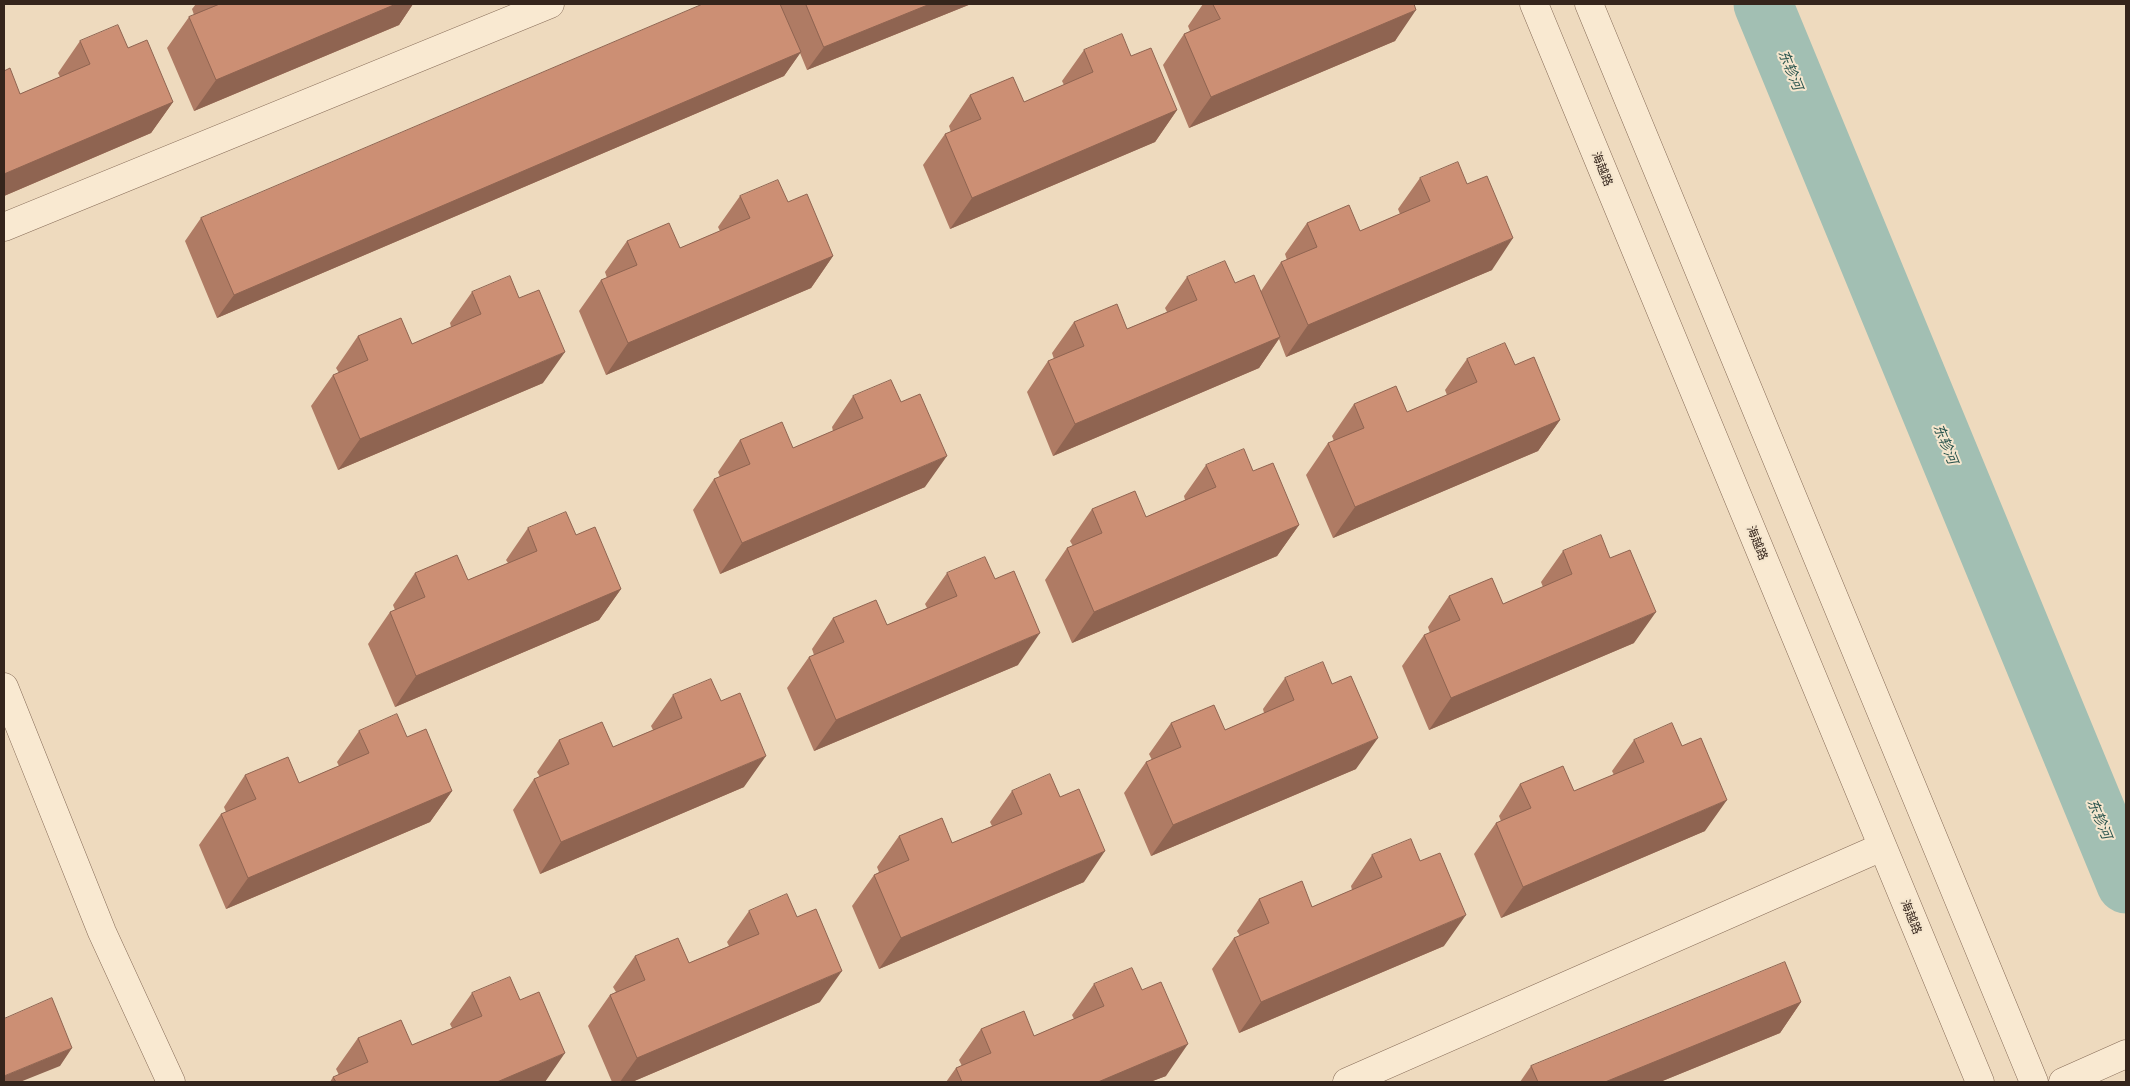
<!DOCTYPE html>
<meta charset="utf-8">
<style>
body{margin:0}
#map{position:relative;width:2130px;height:1086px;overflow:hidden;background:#eedabe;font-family:"Crimson Pro",serif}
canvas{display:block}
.frame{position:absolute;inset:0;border:5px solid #35251c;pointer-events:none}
</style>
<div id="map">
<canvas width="2130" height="1086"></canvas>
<div class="frame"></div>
</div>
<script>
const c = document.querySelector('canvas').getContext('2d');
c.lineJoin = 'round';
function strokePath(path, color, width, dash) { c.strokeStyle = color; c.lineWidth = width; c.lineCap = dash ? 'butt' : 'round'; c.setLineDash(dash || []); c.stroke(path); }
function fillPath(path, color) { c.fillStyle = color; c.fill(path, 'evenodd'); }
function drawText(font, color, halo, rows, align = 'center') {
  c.font = font + ' "Crimson Pro","Noto Sans SC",serif'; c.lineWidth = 4; c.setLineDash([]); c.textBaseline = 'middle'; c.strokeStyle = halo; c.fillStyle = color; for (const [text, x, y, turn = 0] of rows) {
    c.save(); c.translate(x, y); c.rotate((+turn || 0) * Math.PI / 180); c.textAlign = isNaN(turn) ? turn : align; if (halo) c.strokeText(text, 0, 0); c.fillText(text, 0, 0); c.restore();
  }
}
const river = new Path2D(`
 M1763,4l363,880`);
const minor = new Path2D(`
 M1534,4l446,1078
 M1589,4l445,1078
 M4,227l546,-223
 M4,687l98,245 69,150
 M1347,1082l535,-235
 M2063,1082l63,-28`);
const wall = new Path2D(`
 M196,4h217l-14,21 -205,86 -27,-63 22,-31 5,-2 -2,-6z
 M780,4h191l-164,66 -7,-17 -16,23 -567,242 -32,-77 16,-23z
 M1203,4h211l-19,37 -206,87 -26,-63 21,-31 6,-3 -2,-5z
 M80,41l48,7 45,54 -22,31 -147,63v-125l16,23 40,-17 -2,-4z
 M1084,50l47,6 46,54 -22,32 -205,87 -27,-64 22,-31 6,-2 -2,-6 21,-31 54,7 40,-17 -2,-4z
 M1420,178l72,92 -206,87 -7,-18 -20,29 -206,88 -26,-64 21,-31 6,-2 -2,-6 22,-31 53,7 40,-17 -2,-4 22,-31 48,6 26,8 20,-29 6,-2 -2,-6 22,-31 53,8 40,-17 -2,-5z
 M740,196l48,6 45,54 -22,32 -205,87 -27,-64 22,-31 6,-2 -2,-6 22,-31 53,7 40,-17 -2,-4z
 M472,292l71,91 -205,87 -27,-64 22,-31 6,-2 -3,-5 22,-32 54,8 39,-17 -1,-4z
 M1467,359l48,6 45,55 -22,31 -205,87 -27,-63 22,-32 6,-2 -2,-5 22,-32 53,8 40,-17 -2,-5z
 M853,396l72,91 -205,87 -27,-64 21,-31 6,-2 -2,-5 22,-32 53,8 40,-17 -1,-4z
 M1206,465l47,6 46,54 -22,31 -205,87 -27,-63 22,-32 6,-2 -3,-5 22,-32 54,8 39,-17 -1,-4z
 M528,528l48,7 45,54 -22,31 -204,87 -27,-63 22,-32 5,-2 -2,-5 22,-32 53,7 40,-17 -2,-3z
 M1563,551l71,92 -205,87 -27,-64 22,-31 6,-2 -2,-6 21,-31 54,8 40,-17 -2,-5z
 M947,573l71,92 -204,86 -27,-63 22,-31 5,-2 -2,-6 21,-31 54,7 40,-17 -2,-4z
 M1285,678l71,91 -205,87 -27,-63 22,-31 6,-2 -3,-6 22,-31 54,7 39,-17 -1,-4z
 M673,695l71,92 -204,87 -27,-64 21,-31 6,-2 -3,-5 22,-32 54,7 40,-17 -2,-4z
 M359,731l48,6 45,54 -22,31 -204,87 -27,-64 22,-31 5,-2 -2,-5 21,-32 54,8 40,-17 -2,-4z
 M1634,740l71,91 -204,87 -27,-64 22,-31 5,-2 -2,-5 21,-32 54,7 40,-16 -2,-4z
 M1012,791l72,91 -205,87 -27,-63 22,-31 5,-3 -2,-5 22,-31 53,7 40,-17 -2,-4z
 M1372,855l72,91 -205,87 -27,-64 22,-31 6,-2 -3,-5 22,-32 53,8 40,-17 -1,-4z
 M749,911l71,91 -188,80h-20l-24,-56 22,-31 6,-3 -3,-5 22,-31 54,7 40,-17 -2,-4z
 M1094,984l72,92 -16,6h-204l10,-14 6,-2 -3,-6 22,-31 53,7 40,-17 -2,-4z
 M472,993l73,89h-215l3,-5 6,-2 -3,-6 22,-31 54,7 40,-17 -2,-4z
 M1801,1002l-21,31 -120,49h-140l11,-16z`);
const shadedWall = new Path2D(`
 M396,4h17l-14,21 -205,86 22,-31z
 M930,4h41l-164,66 17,-23z
 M1416,10l-21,31 -206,87 22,-31z
 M801,52l-17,24 -567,242 17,-23z
 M173,102l-22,31 -147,63v-22z
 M1177,110l-22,32 -205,87 22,-31z
 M1513,238l-21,32 -206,87 22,-32z
 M833,256l-22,32 -205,87 22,-32z
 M1280,337l-21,31 -206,88 22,-32z
 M565,352l-22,31 -205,87 22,-31z
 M1560,420l-22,31 -205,87 22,-31z
 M947,456l-22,31 -205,87 22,-31z
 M1299,525l-22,31 -205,87 22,-31z
 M621,589l-22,31 -204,87 21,-31z
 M1656,612l-22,31 -205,87 22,-32z
 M1040,633l-22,32 -204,86 22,-31z
 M1378,738l-22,31 -205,87 22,-31z
 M766,756l-22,31 -204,87 21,-32z
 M452,791l-22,31 -204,87 22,-31z
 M1727,800l-22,31 -204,87 22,-31z
 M1105,851l-21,31 -205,87 22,-31z
 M1466,915l-22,31 -205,87 22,-31z
 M842,971l-22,31 -188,80h-12l17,-24z
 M1801,1002l-21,31 -120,49h-55z
 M1188,1044l-22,32 -16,6h-52z
 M72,1048l-12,18 -40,16h-16v-6z
 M565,1053l-20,29h-48z`);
const building = new Path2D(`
 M220,4h176l-180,76 -27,-63z
 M703,4h77l21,48 -567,243 -33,-77z
 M806,4h124l-106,43z
 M1213,4h201l2,6 -205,87 -27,-63 36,-15z
 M118,25l10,23 19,-8 26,62 -169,72v-103l6,-3 10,26 70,-30 -10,-23z
 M1122,34l9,22 20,-8 26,62 -205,88 -27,-64 36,-15 -11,-24 43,-18 11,25 69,-30 -9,-22z
 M1458,162l9,22 20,-8 26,62 -205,87 -27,-63 36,-15 -10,-24 42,-18 11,26 70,-30 -10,-23z
 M778,180l10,22 19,-8 26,62 -205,87 -27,-63 36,-15 -10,-24 42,-18 11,25 70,-30 -10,-22z
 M1225,261l10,22 19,-8 26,62 -205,87 -27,-63 36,-15 -10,-24 43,-18 10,25 70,-29 -10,-23z
 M510,276l9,22 20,-8 26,62 -205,87 -27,-64 35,-15 -10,-24 43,-18 11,26 69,-30 -9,-22z
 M1505,343l10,22 19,-8 26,63 -205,87 -27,-64 36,-15 -10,-24 42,-18 11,26 70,-30 -10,-23z
 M891,380l10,22 19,-8 27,62 -205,87 -28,-64 36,-15 -10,-24 42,-18 11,26 70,-30 -10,-22z
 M1244,449l9,22 20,-8 26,62 -205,87 -27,-64 35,-15 -10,-24 43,-18 11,26 70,-30 -10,-22z
 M566,512l10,23 19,-8 26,62 -205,87 -26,-64 35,-15 -10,-24 42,-18 11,25 69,-29 -9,-23z
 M1601,535l9,23 20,-8 26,62 -205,86 -27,-63 36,-15 -11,-24 43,-18 11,26 69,-30 -9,-23z
 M985,557l10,22 19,-8 26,62 -204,87 -27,-63 35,-15 -11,-24 43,-18 11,25 70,-29 -10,-23z
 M1323,662l9,22 19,-8 27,62 -205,87 -27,-63 35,-15 -10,-24 43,-18 11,25 69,-30 -9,-22z
 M711,679l10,22 19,-8 26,63 -205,86 -27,-63 35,-15 -10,-24 43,-18 11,25 69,-29 -9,-23z
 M397,714l10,23 19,-8 26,62 -204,87 -27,-64 35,-15 -11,-24 43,-18 11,26 70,-30 -10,-22z
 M1672,723l10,23 19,-8 26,62 -204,87 -27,-64 35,-15 -11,-24 43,-18 11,25 70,-29 -10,-22z
 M1050,774l10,23 19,-8 26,62 -204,87 -27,-63 35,-15 -10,-24 43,-18 10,25 70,-29 -10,-23z
 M1411,839l9,22 20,-8 26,62 -205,87 -27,-64 35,-15 -10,-24 43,-18 10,26 70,-30 -10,-22z
 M787,894l10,23 19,-8 26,62 -205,87 -27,-63 35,-15 -10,-24 43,-18 11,25 70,-29 -10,-23z
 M1785,962l16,40 -196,80h-67l-7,-16z
 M1132,968l10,22 19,-8 27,62 -90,38h-136l-6,-14 35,-15 -10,-24 43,-18 10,25 70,-30 -10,-22z
 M510,977l10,23 19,-8 26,61 -68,29h-161l-3,-5 35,-15 -10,-24 43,-18 11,25 70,-29 -10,-23z
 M52,998l20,50 -68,28v-57z`);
const streetNames = [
 ["海越路",1602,169,68],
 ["海越路",1757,543,68],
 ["海越路",1911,917,68]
];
const waterNames = [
 ["东轸河",1790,70,68],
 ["东轸河",1945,444,68],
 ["东轸河",2099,819,68]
];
strokePath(river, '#a2bfb3', 59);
strokePath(minor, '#866b57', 29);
strokePath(minor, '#f9e9d1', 28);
fillPath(wall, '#af7b64');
fillPath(shadedWall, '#8f6451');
fillPath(building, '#cc8f74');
strokePath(building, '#8f6451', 1);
drawText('12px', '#35251c', '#f5e6ce', streetNames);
drawText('italic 14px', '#2b554e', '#f5e6ce', waterNames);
</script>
